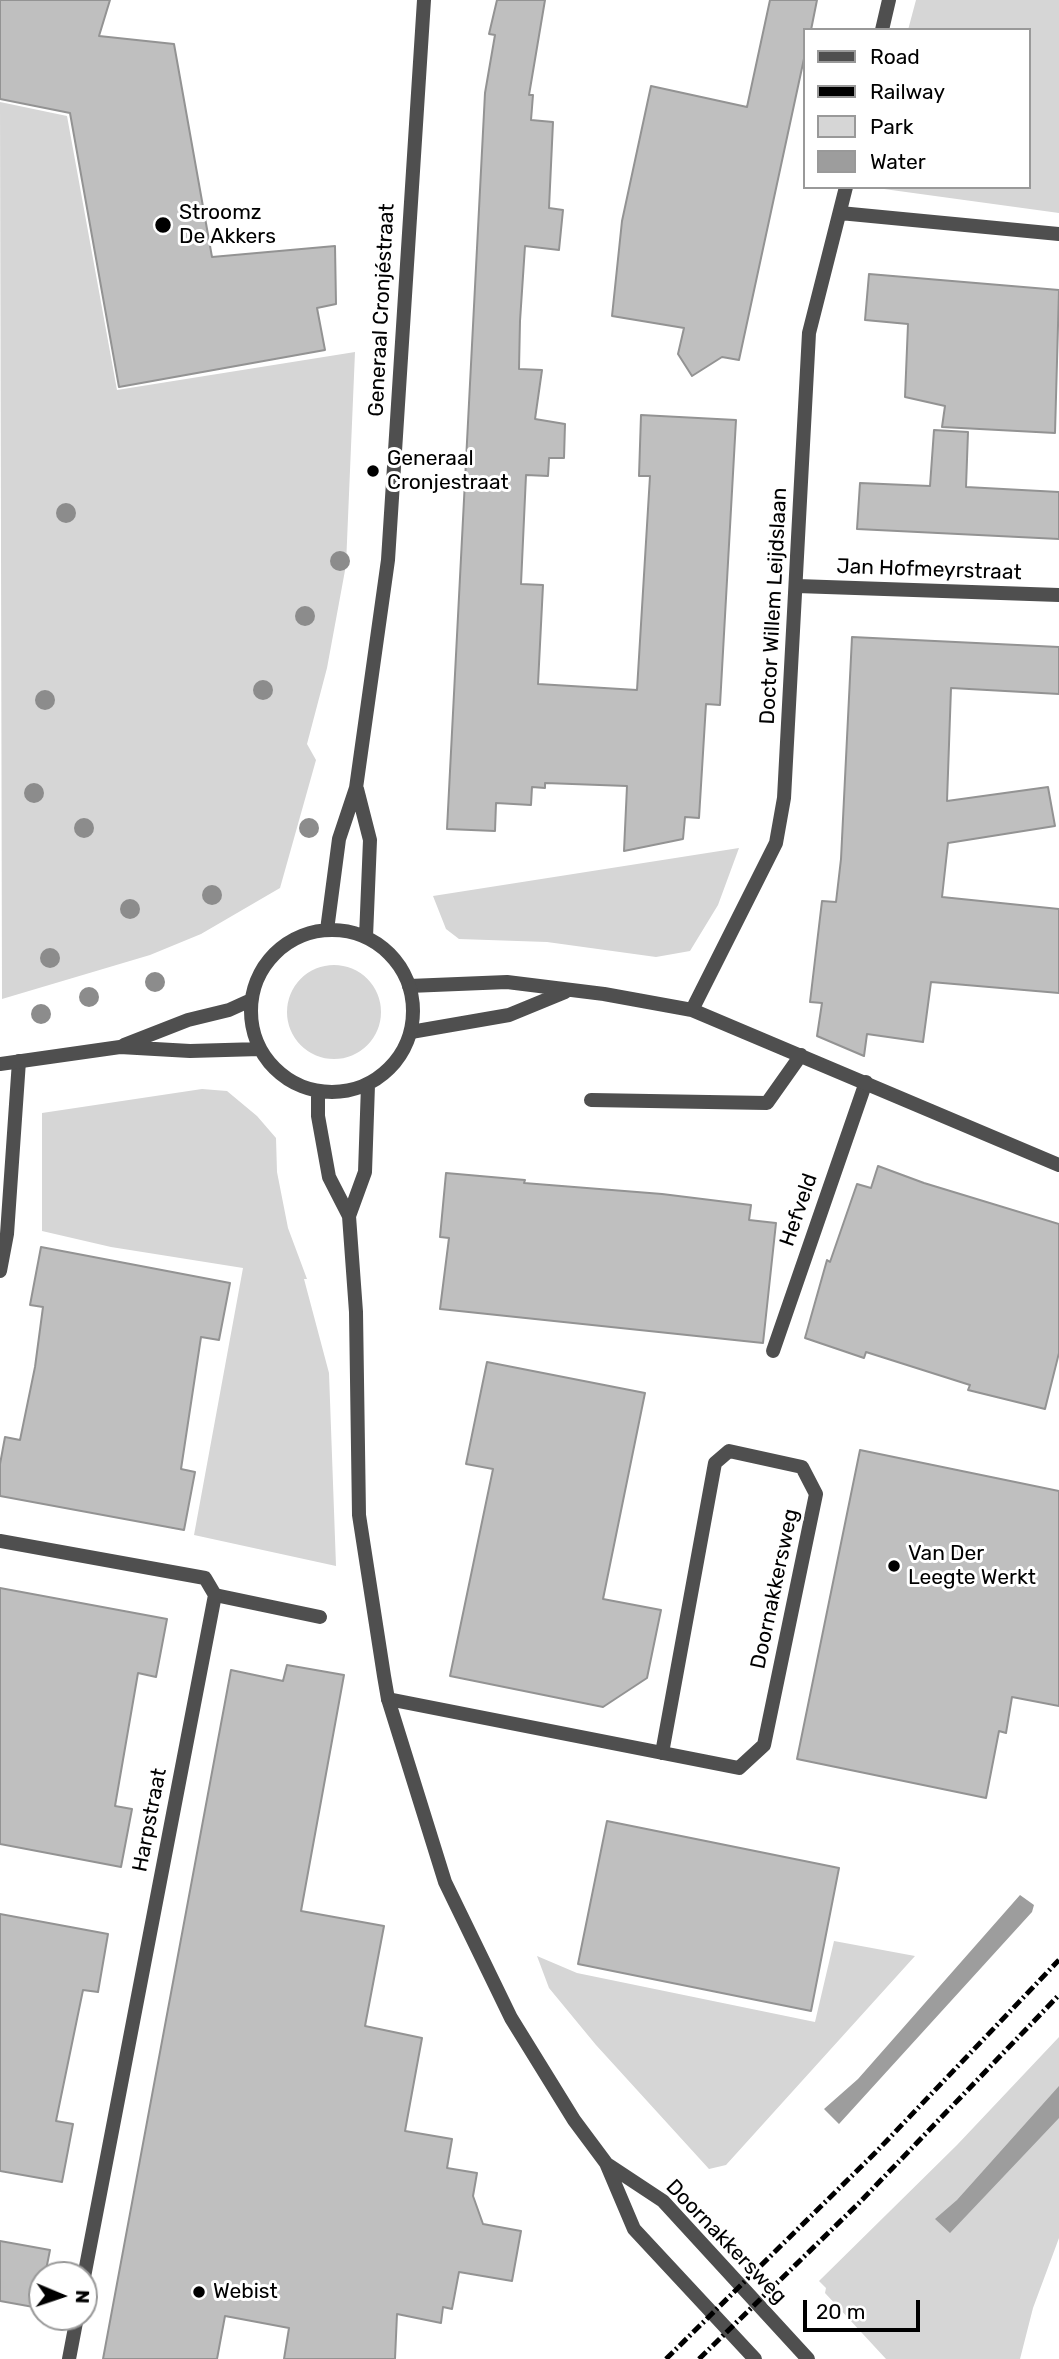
<!DOCTYPE html>
<meta charset="utf-8">
<style>
body{margin:0}
#map{position:relative;width:1059px;height:2359px;overflow:hidden;background:#fff;font-family:Rubik,sans-serif}
canvas{display:block}
.legend{position:absolute;left:803px;top:28px;width:228px;height:161px;box-sizing:border-box;background:#fff;border:2px solid #999;margin:0;padding:9px 12px;list-style:none;font-size:21px;color:#000}
.legend li{display:flex;align-items:center;gap:14px;height:35px}
.legend b{width:35px;border:2px solid #999}
.north{position:absolute;left:28px;top:2261px;width:70px;height:70px;box-sizing:border-box;background:#fff;border:2px solid #999;border-radius:50%;rotate:92deg;font-size:19px;font-weight:700;line-height:28px;text-align:center;color:#000}
.north::after{content:'';display:block;margin:auto;width:24px;height:32px;background:#000;clip-path:polygon(50% 0,100% 100%,50% 72%,0 100%)}
.scale{position:absolute;left:803px;top:2300px;width:117px;height:32px;box-sizing:border-box;border:4px solid #000;border-top:0;padding-left:9px;font-size:21px;line-height:24px;white-space:nowrap;color:#000;-webkit-text-stroke:5px #fff;paint-order:stroke}
</style>
<div id="map">
<canvas width="1059" height="2359"></canvas>
<ul class="legend">
<li><b style="height:9px;background:#4f4f4f"></b>Road</li>
<li><b style="height:9px;background:#000"></b>Railway</li>
<li><b style="height:19px;background:#d6d6d6"></b>Park</li>
<li><b style="height:19px;background:#9d9d9d"></b>Water</li>
</ul>
<div class="north">N</div>
<div class="scale">20 m</div>
</div>
<script>
const c = document.querySelector('canvas').getContext('2d');
c.lineJoin = 'round';
function fillPath(path, color) { c.fillStyle = color; c.fill(path, 'evenodd'); }
function strokePath(path, color, width, dash) { c.strokeStyle = color; c.lineWidth = width; c.lineCap = dash ? 'butt' : 'round'; c.setLineDash(dash || []); c.stroke(path); }
function drawText(font, color, halo, rows, align = 'center') {
  c.font = font + ' Rubik,sans-serif'; c.lineWidth = 6; c.setLineDash([]); c.textBaseline = 'middle'; c.strokeStyle = halo; c.fillStyle = color; for (const [text, x, y, turn = 0] of rows) {
    c.save(); c.translate(x, y); c.rotate((+turn || 0) * Math.PI / 180); c.textAlign = isNaN(turn) ? turn : align; if (halo) c.strokeText(text, 0, 0); c.fillText(text, 0, 0); c.restore();
  }
}
const green = new Path2D(`
 M916,0h143v213l-175,-24 145,-2v-157h-121z
 M0,102l67,14 50,274 238,-38 -9,213 -19,103 -20,76 9,16 -36,128 -79,46 -51,21 -148,44z
 M739,848l-21,57 -28,46 -34,6 -109,-15 -88,-3 -13,-10 -13,-33z
 M287 1012a47 47 0 1 1 94 0a47 47 0 1 1-94 0Z
 M202,1089l25,2 30,25 19,22 1,34 11,56 19,51h-3l25,94 7,193 -142,-31 49,-267 -132,-21 -69,-16v-118z
 M834,1941l81,15 -189,209 -17,4 -113,-124 -47,-57 -12,-32 40,17 238,49z
 M1059,2037v201l-26,70 -13,51h-134l-61,-66 1,-5 -7,-7 138,-136z`);
const water = new Path2D(`
 M1020,1895l14,10 -2,7 -193,212 -15,-15 34,-30z
 M1059,2086v32l-109,115 -15,-14 22,-19z`);
const building = new Path2D(`
 M0,0h110l-11,36 75,8 38,213 123,-11 1,58 -19,4 8,42 -206,37 -49,-274 -70,-14z
 M497,0h48l-16,95h4l-2,25 22,2 -4,86 14,2 -4,40 -34,-4 -5,75 -1,48 23,1 -7,49 30,5 -1,34h-15l-1,18 -22,-1 -5,109 22,1 -5,99 99,6 13,-214h-11l2,-61 95,5 -16,285 -14,-1 -7,114 -14,-1 -2,22 -59,12 3,-65 -82,-3v5l-13,-1 -1,18 -35,-2 -1,28 -48,-2 38,-736 10,-58 -6,-1z
 M770,0h47l-6,30h-6v24l-66,306 -17,-3 -30,19 -14,-22 6,-26 -72,-12 10,-95 29,-135 96,21z
 M869,274l190,16 -4,143 -113,-6 3,-21 -40,-9 3,-73 -43,-4z
 M934,430l34,2 -2,55 93,5v47l-202,-10 3,-46 70,3z
 M852,637l207,10v47l-108,-6 -4,113 101,-14 7,39 -107,17 -6,54 117,12v84l-128,-11 -8,60 -56,-8 -3,22 -47,-20 5,-33 -12,-1 12,-101 14,1 5,-43z
 M878,1166l46,17 135,41v129l-14,56 -77,-19 2,-5 -104,-33 -2,6 -59,-20 22,-78 3,2 27,-78 14,4z
 M446,1173l79,7 -1,3 138,11 89,11 -2,15 27,3 -13,120 -323,-34 9,-71 -9,-1z
 M41,1247l189,36 -11,57 -18,-3 -20,132 14,3 -11,58 -184,-34v-32l5,-27 15,3 15,-73 8,-60 -13,-2z
 M487,1362l158,31 -42,206 58,11 -14,68 -44,29 -153,-31 43,-207 -27,-5z
 M860,1450l199,41v215l-47,-9 -6,36 -7,-2 -13,67 -189,-39z
 M0,1588l167,31 -11,58 -18,-4 -23,133 17,3 -11,58 -121,-23z
 M287,1665l57,10 -43,236 83,15 -19,100 57,12 -17,93 47,8 -5,29 30,5 -4,23 10,28 38,7 -9,50 -53,-9 -7,37 -9,-2 -2,16 -44,-9 -2,45h-111l5,-31 -64,-12 -8,43h-114l128,-689 52,11z
 M607,1821l232,47 -28,143 -233,-47z
 M0,1914l108,20 -10,58 -15,-2 -27,131 17,3 -11,58 -62,-11z
 M0,2241l50,9 -5,25h-3l-3,33 -39,-7z`);
const service = new Path2D(`
 M215,1595l105,22`);
const pedestrian = new Path2D(`
 M773,1351l93,-269`);
const minor = new Path2D(`
 M882,30l7,-30
 M840,213l219,21
 M797,586l262,9
 M409,986l98,-4 97,12 88,16 367,155
 M692,1010l84,-167 8,-45 25,-465 37,-146
 M411,1032l98,-17 56,-23
 M591,1100l176,3 34,-48
 M0,1271l7,-37 12,-173
 M0,1541l205,37 10,17 -131,682
 M388,1699l351,69 25,-23 52,-251 -14,-27 -73,-16 -14,12 -53,290
 M69,2359l8,-42`);
const tertiary = new Path2D(`
 M357,789l13,51 -4,97
 M251 1011a81 81 0 1 1 162 0a81 81 0 1 1-162 0Z
 M327,930l12,-91 17,-51 32,-228 36,-560
 M124,1045l64,-25 41,-10 22,-10
 M0,1064l120,-17 70,4 70,-2
 M318,1092v24l11,61 20,39 7,96 3,203 25,161 4,23 57,183 66,136 63,102 32,43 28,66 121,130
 M349,1216l16,-44 3,-87
 M607,2164l56,37 145,158`);
const rail = new Path2D(`
 M666,2359l210,-207 183,-192
 M699,2359l160,-156 200,-208`);
const trees = [
 [66,513],
 [340,561],
 [305,616],
 [263,690],
 [45,700],
 [34,793],
 [84,828],
 [309,828],
 [212,895],
 [130,909],
 [50,958],
 [155,982],
 [89,997],
 [41,1014]
];
const markers = [
 [163,225,9,"#000"],
 [373,471,7,"#000"],
 [894,1566,7,"#000"],
 [199,2292,7,"#000"]
];
const poiNames = [
 ["Stroomz",179,213],
 ["De Akkers",179,237],
 ["Generaal",387,459],
 ["Cronjestraat",387,483],
 ["Van Der",908,1554],
 ["Leegte Werkt",908,1578],
 ["Webist",213,2292]
];
const streetNames = [
 ["Generaal Cronjéstraat",382,310,-87],
 ["Jan Hofmeyrstraat",929,570,2],
 ["Doctor Willem Leijdslaan",774,606,-87],
 ["Hefveld",799,1210,-71],
 ["Doornakkersweg",775,1589,-78],
 ["Harpstraat",150,1820,-79],
 ["Doornakkersweg",726,2242,46]
];
fillPath(green, '#d6d6d6');
fillPath(water, '#9d9d9d');
fillPath(building, '#bfbfbf');
strokePath(building, '#939393', 2);
strokePath(service, '#4f4f4f', 14);
strokePath(pedestrian, '#4f4f4f', 14);
strokePath(minor, '#4f4f4f', 14);
strokePath(tertiary, '#4f4f4f', 14);
strokePath(rail, '#000', 5, [10, 3.5, 2, 3.5]);
c.fillStyle = '#8c8c8c';
for (const [x, y] of trees) { c.beginPath(); c.arc(x, y, 10, 0, 2 * Math.PI); c.fill(); }
for (const [x, y, r, color] of markers) { const dot = new Path2D(); dot.arc(x, y, r, 0, 2 * Math.PI); c.fillStyle = color; c.fill(dot); strokePath(dot, '#fff', 2.5); }
drawText('21px', '#000', '#fff', poiNames, 'left');
drawText('21px', '#000', '#fff', streetNames);
</script>
